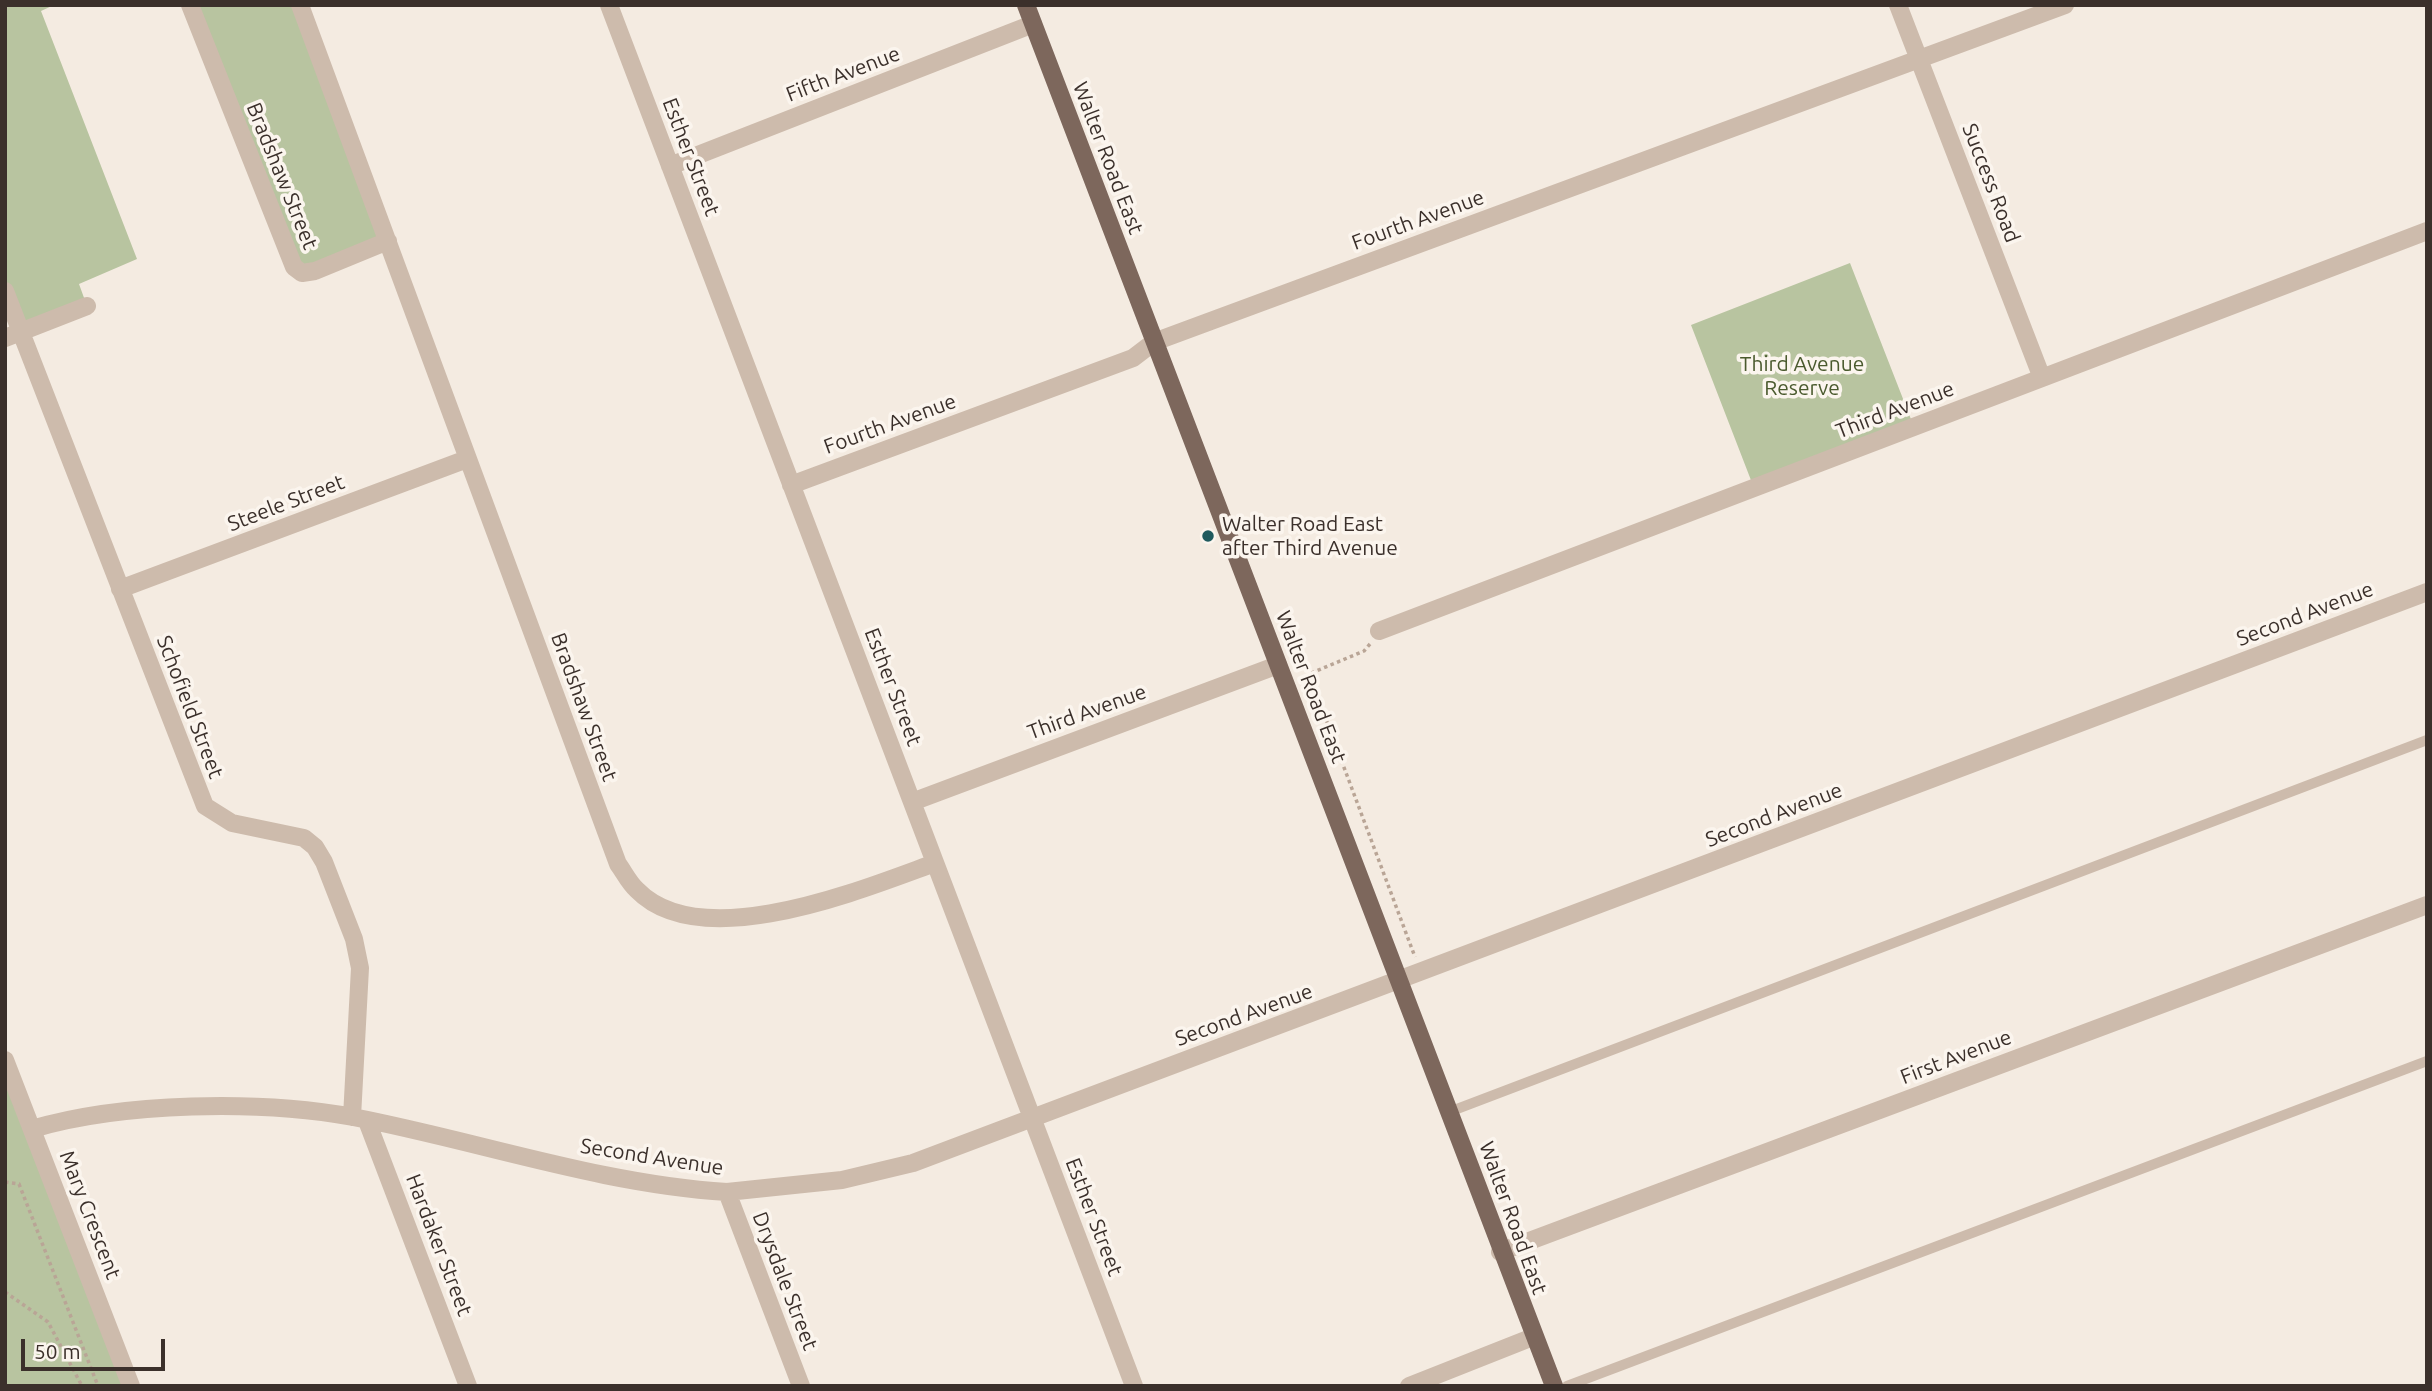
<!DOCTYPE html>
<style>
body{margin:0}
#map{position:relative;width:2432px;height:1391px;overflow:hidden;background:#f4ebe1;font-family:Ubuntu,sans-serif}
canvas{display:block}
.frame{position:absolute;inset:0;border:7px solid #3b302b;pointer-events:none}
.scale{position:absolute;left:21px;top:1339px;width:144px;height:32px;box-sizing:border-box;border:4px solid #3b302b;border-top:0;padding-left:9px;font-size:21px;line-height:24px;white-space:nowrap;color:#3b302b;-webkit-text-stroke:5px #fbf5ee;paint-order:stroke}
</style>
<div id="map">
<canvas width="2432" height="1391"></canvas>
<div class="frame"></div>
<div class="scale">50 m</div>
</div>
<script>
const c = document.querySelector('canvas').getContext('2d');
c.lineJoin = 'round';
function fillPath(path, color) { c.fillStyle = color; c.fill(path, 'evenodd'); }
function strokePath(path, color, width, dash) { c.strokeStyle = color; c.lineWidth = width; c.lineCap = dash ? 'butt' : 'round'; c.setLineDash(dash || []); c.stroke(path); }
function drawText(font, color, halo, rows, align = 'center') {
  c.font = font + ' Ubuntu,sans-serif'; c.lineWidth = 7; c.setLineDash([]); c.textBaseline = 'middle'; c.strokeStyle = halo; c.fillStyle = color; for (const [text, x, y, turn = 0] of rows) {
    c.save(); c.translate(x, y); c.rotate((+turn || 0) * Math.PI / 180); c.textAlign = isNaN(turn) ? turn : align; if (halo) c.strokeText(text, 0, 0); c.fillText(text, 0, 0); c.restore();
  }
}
const green = new Path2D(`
 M5,5h49l-13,6 96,248 -58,25 8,22 -64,25 -18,-40z
 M190,5h110l88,236 -86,32z
 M1850,263l64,164 -160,61 -63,-163z
 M5,1060l126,326h-126z`);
const path = new Path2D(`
 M1370,644l-6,7 -55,23 106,283
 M5,1182l14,2 79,202
 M5,1292l43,30 34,64`);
const lane = new Path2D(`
 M1449,1112l978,-372
 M1567,1386l860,-325`);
const street = new Path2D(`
 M190,5l104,262 8,6 13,-2 73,-30
 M300,5l318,859c6,8 11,19 19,26 64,66 226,-1 298,-27
 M609,5l525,1381
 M1898,5l144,373
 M670,166l363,-142
 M5,291l200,515 27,17 72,15 11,9 9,15 30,77 6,29 -8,149
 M5,338l82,-32
 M791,485l342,-127 21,-16 911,-337
 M120,589l347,-130
 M1379,631l1048,-400
 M912,802l366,-137
 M5,1060l126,326
 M367,1121l101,265
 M32,1129c91,-27 228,-29 321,-12 125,24 247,67 374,75l115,-12 71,-17 1514,-571
 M727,1192l74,194
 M1500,1252l927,-347
 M1409,1386l124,-49`);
const primary = new Path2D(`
 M1026,5l528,1381`);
const markers = [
 [1208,536,7,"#1f5a5e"]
];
const streetNames = [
 ["Fifth Avenue",843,74,-21],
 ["Esther Street",691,157,69],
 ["Walter Road East",1108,158,69],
 ["Bradshaw Street",282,176,68],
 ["Success Road",1991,183,69],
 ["Fourth Avenue",1418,220,-20],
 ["Third Avenue",1895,410,-21],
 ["Fourth Avenue",890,424,-20],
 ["Steele Street",286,503,-21],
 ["Second Avenue",2305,614,-21],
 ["Esther Street",893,687,69],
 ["Walter Road East",1311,687,69],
 ["Schofield Street",190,707,69],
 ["Bradshaw Street",584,707,70],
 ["Third Avenue",1087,712,-20],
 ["Second Avenue",1774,815,-21],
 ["Second Avenue",1244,1015,-20],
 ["First Avenue",1956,1057,-21],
 ["Second Avenue",652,1157,9],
 ["Mary Crescent",90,1215,69],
 ["Esther Street",1094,1217,69],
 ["Walter Road East",1513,1218,70],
 ["Hardaker Street",439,1245,69],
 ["Drysdale Street",785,1281,69]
];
const parkNames = [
 ["Third Avenue",1802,364],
 ["Reserve",1802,388]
];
const poiNames = [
 ["Walter Road East",1222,524],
 ["after Third Avenue",1222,548]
];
fillPath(green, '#b8c4a0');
strokePath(path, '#b9a596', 3.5, [3.5, 3.5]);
strokePath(lane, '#cdbbac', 10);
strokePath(street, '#cdbbac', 18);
strokePath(primary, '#7d675c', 18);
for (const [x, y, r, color] of markers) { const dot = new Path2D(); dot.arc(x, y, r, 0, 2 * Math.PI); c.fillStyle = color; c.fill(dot); strokePath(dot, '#fbf5ee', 2.5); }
drawText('21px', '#3b302b', '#fbf5ee', streetNames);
drawText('21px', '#4a5a2e', '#fbf5ee', parkNames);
drawText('21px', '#3b302b', '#fbf5ee', poiNames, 'left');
</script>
